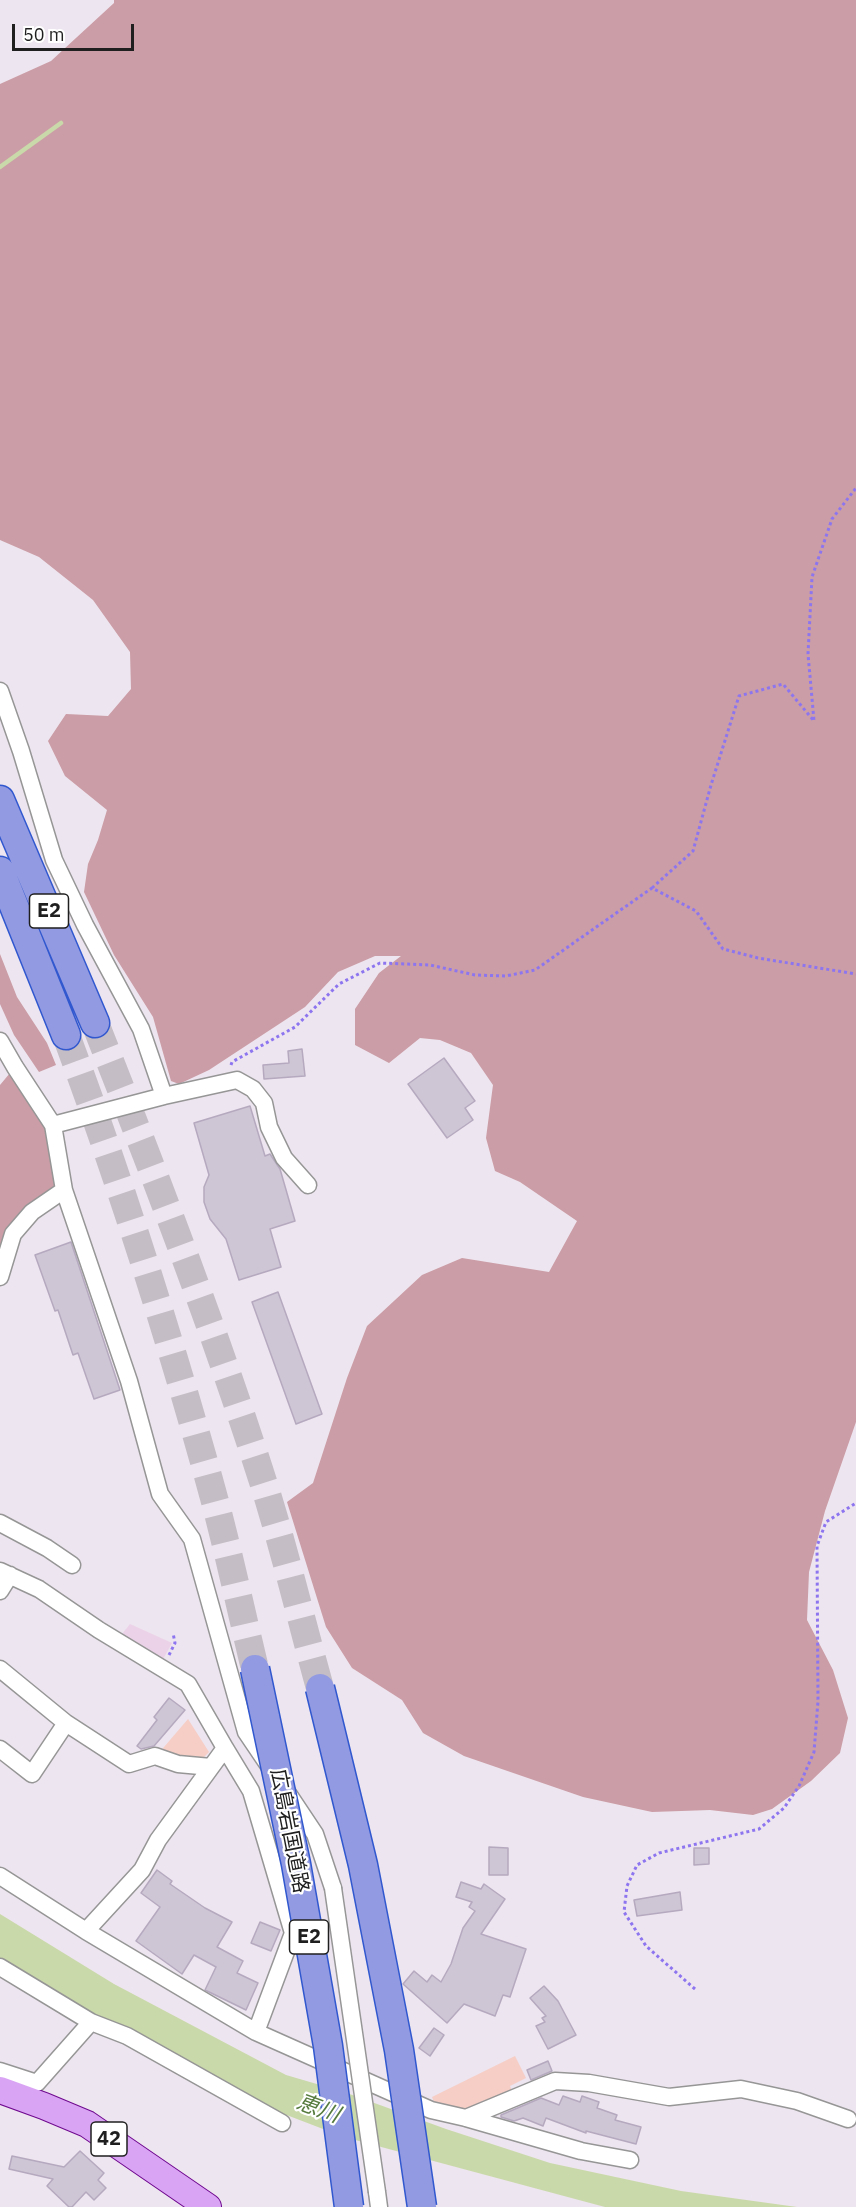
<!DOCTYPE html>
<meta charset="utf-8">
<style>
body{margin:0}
#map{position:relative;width:856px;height:2207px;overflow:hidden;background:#ede5ef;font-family:"IBM Plex Sans",sans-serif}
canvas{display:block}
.scale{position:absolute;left:12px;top:24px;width:122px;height:27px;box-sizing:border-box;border:3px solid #1f1f1f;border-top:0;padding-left:8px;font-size:18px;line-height:21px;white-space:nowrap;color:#1f1f1f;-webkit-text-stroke:4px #fff;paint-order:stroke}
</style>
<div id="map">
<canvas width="856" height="2207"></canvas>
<div class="scale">50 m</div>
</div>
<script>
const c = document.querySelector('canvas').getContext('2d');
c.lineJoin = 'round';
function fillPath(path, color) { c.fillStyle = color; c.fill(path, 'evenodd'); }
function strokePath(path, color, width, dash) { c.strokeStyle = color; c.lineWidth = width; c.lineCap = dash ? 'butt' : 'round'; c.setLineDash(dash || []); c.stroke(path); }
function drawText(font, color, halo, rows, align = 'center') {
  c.font = font + ' "IBM Plex Sans","Noto Sans JP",sans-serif'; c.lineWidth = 4.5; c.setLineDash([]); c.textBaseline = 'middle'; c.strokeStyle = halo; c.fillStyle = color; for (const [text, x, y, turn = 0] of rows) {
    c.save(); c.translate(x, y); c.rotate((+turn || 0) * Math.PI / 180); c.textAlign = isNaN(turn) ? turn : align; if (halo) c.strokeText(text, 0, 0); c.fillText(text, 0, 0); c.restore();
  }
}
const farmland = new Path2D(`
 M130,1624l42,19 -11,20 -43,-24z`);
const forest = new Path2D(`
 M114,0h742v1422l-31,89 -16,61 -2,48 26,50 15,48 -8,35 -29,28 -39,28 -19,6 -43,-5 -58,2 -69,-15 -119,-41 -41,-23 -21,-33 -50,-32 -26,-41 -39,-125 26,-19 34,-105 20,-52 55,-51 40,-17 87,14 28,-51 -57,-39 -25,-11 -9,-33 7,-53 -22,-32 -31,-13 -20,-2 -31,25 -34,-18v-36l24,-36 22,-17h-26l-37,16 -33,35 -96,63 -30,14 -8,-3 -18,-64 -39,-62 -30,-63 4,-28 10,-24 9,-30 -42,-34 -17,-35 18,-27 42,2 23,-27 -1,-37 -37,-52 -54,-43 -39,-17v-456l51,-23 63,-58z
 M0,954l17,43 30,46 9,22 -17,7 -25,-37 -14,-31z
 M15,1067l38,58 11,65 -32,22 -32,65v-192z`);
const park = new Path2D(`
 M188,1719l21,33 -10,10 -41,-8z
 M515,2056l11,22 -16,8 2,5 -47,23 -29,-7 -4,-10z`);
const water = new Path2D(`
 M0,1914l114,70 172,91 58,17 102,37 104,34 131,28 116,16h-192l-261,-70 -94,-36 -250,-133z`);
const stream = new Path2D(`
 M0,167l61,-44`);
const building = new Path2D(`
 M302,1049l3,27 -41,3 -1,-14 26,-2 -1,-12z
 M444,1058l31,43 -10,7 8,12 -26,18 -39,-54z
 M250,1106l15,50 5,-2 10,15 15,52 -25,8 11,38 -42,13 -13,-41 -16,-20 -6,-17v-15l5,-12 -15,-52z
 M71,1242l49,148 -26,9 -16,-46 -5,2 -15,-45 -3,1 -20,-56z
 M278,1292l44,122 -26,10 -44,-122z
 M169,1698l16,12 -31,36 -13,3 -4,-3 20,-26 -3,-3z
 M489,1847l19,1v27h-19z
 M694,1848h15v16l-15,1z
 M157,1870l15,11 -2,3 35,24 27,14 -15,25 26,14 -6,12 21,10 -12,27 -41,-20 11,-23 -22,-12 -12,19 -46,-33 24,-34 -19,-14z
 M461,1882l20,7 3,-5 21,15 -24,35 45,15 -16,48 -7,-2 -8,21 -31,-12 -17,19 -44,-39 11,-13 13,11 5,-7 9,7 10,-18 12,-36 12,-17 -6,-4 3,-5 -16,-5z
 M680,1892l2,18 -45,6 -3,-16z
 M260,1922l20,8 -9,21 -20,-8z
 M544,1986l14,15 18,34 -28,14 -12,-23 9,-4 -3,-4 4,-2 -16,-18z
 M434,2028l10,7 -14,21 -11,-8z
 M548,2061l4,10 -21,9 -4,-10z
 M563,2096l17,6 2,-6 17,6 -2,6 20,7 -2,5 26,7 -5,17 -50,-13v2l-40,-15 -3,8 -20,-8 -9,3 -13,-4v-2l40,-17 18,7z
 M80,2151l24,22 -6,7 8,8 -12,12 -8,-8 -14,15h-3l-22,-21 6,-7 -44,-10 3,-13 52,11z`);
const highwayTunnel = new Path2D(`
 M95,1023c61,155 121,310 171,468 20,65 36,132 54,197
 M66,1035c53,143 99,288 140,434 19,66 33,133 49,200`);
const path = new Path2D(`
 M652,888l41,-37 18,-66 28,-89 44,-12 31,37 -6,-67 4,-77 20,-58 24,-31
 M231,1065l1,-3 63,-35 44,-43 41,-21 50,2 45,10 31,1 29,-6 117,-82 44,23 27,38 35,9 98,16
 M169,1655l6,-12 -2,-10
 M695,1989l-49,-43 -22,-34 3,-26 10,-21 22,-12 100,-24 25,-21 15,-22 15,-34 4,-51 -1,-155 9,-24 30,-19`);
const street = new Path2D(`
 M0,691l21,60 33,109 31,65 56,104 23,67
 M0,1041l15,26 38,58 11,65 65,191 31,113 32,45 54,193 23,34
 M53,1125l111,-29 73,-16 16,9 11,14 5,24 15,31 24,27
 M0,1277l13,-43 19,-22 32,-22
 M0,1523l47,25 25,17
 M0,1571l39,18 60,41 89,54 37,64 -67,92 -16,30 -56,61
 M0,1591l10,-16
 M0,1669l66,54 63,41 26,-8 23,8 33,3
 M225,1748l26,43 42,142 -37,99
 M0,1749l32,25 34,-51
 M287,1792l28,42 18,54
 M0,1876l86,55 170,101 175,78 35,8 115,33 49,9
 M0,1967l91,55 36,14 155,87
 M0,2071l37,12 54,-61
 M466,2118l89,-37 34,2 80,14 72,-8 56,12 51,18
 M377,2192l2,15`);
const primary = new Path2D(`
 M0,2090l44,16 43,18 121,83`);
const highway = new Path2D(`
 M0,800l95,223
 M0,871l66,164`);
const streetBridge = new Path2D(`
 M333,1888l44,304`);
const highwayBridge = new Path2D(`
 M255,1669l41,195 32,182 21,161
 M320,1688l43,177 36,185 23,157`);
const shields = [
 [49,911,39],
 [309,1937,39],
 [109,2139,36]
];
const shieldNames = [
 ["E2",49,911],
 ["E2",309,1937],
 ["42",109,2139]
];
const streetNames = [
 ["広島岩国道路",289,1831,79]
];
const waterNames = [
 ["恵川",318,2109,20]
];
fillPath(farmland, '#ecd2e8');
fillPath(forest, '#cb9da6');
fillPath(park, '#f6cec6');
fillPath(water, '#cad9a9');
strokePath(stream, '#cad9a9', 4.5);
fillPath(building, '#cec6d5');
strokePath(building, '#b5a9bf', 1.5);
strokePath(highwayTunnel, '#c4bdc5', 28, [28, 14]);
strokePath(street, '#969696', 19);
strokePath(primary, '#6f0a8f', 28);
strokePath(highway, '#3158cf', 31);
strokePath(path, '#8d75f0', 3, [3, 3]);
strokePath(street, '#fff', 16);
strokePath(primary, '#daa4f5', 26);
strokePath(highway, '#929ae1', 28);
strokePath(streetBridge, '#969696', 19, []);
strokePath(highwayBridge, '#3158cf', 31, []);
strokePath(streetBridge, '#fff', 16);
strokePath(highwayBridge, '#929ae1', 28);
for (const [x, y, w] of shields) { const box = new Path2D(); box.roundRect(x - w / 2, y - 17, w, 34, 4.5); c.fillStyle = '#fff'; c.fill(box); strokePath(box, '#1f1f1f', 1.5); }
drawText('bold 20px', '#1f1f1f', null, shieldNames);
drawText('21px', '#1f1f1f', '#fff', streetNames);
drawText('italic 22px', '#567b3e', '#fff', waterNames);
</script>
